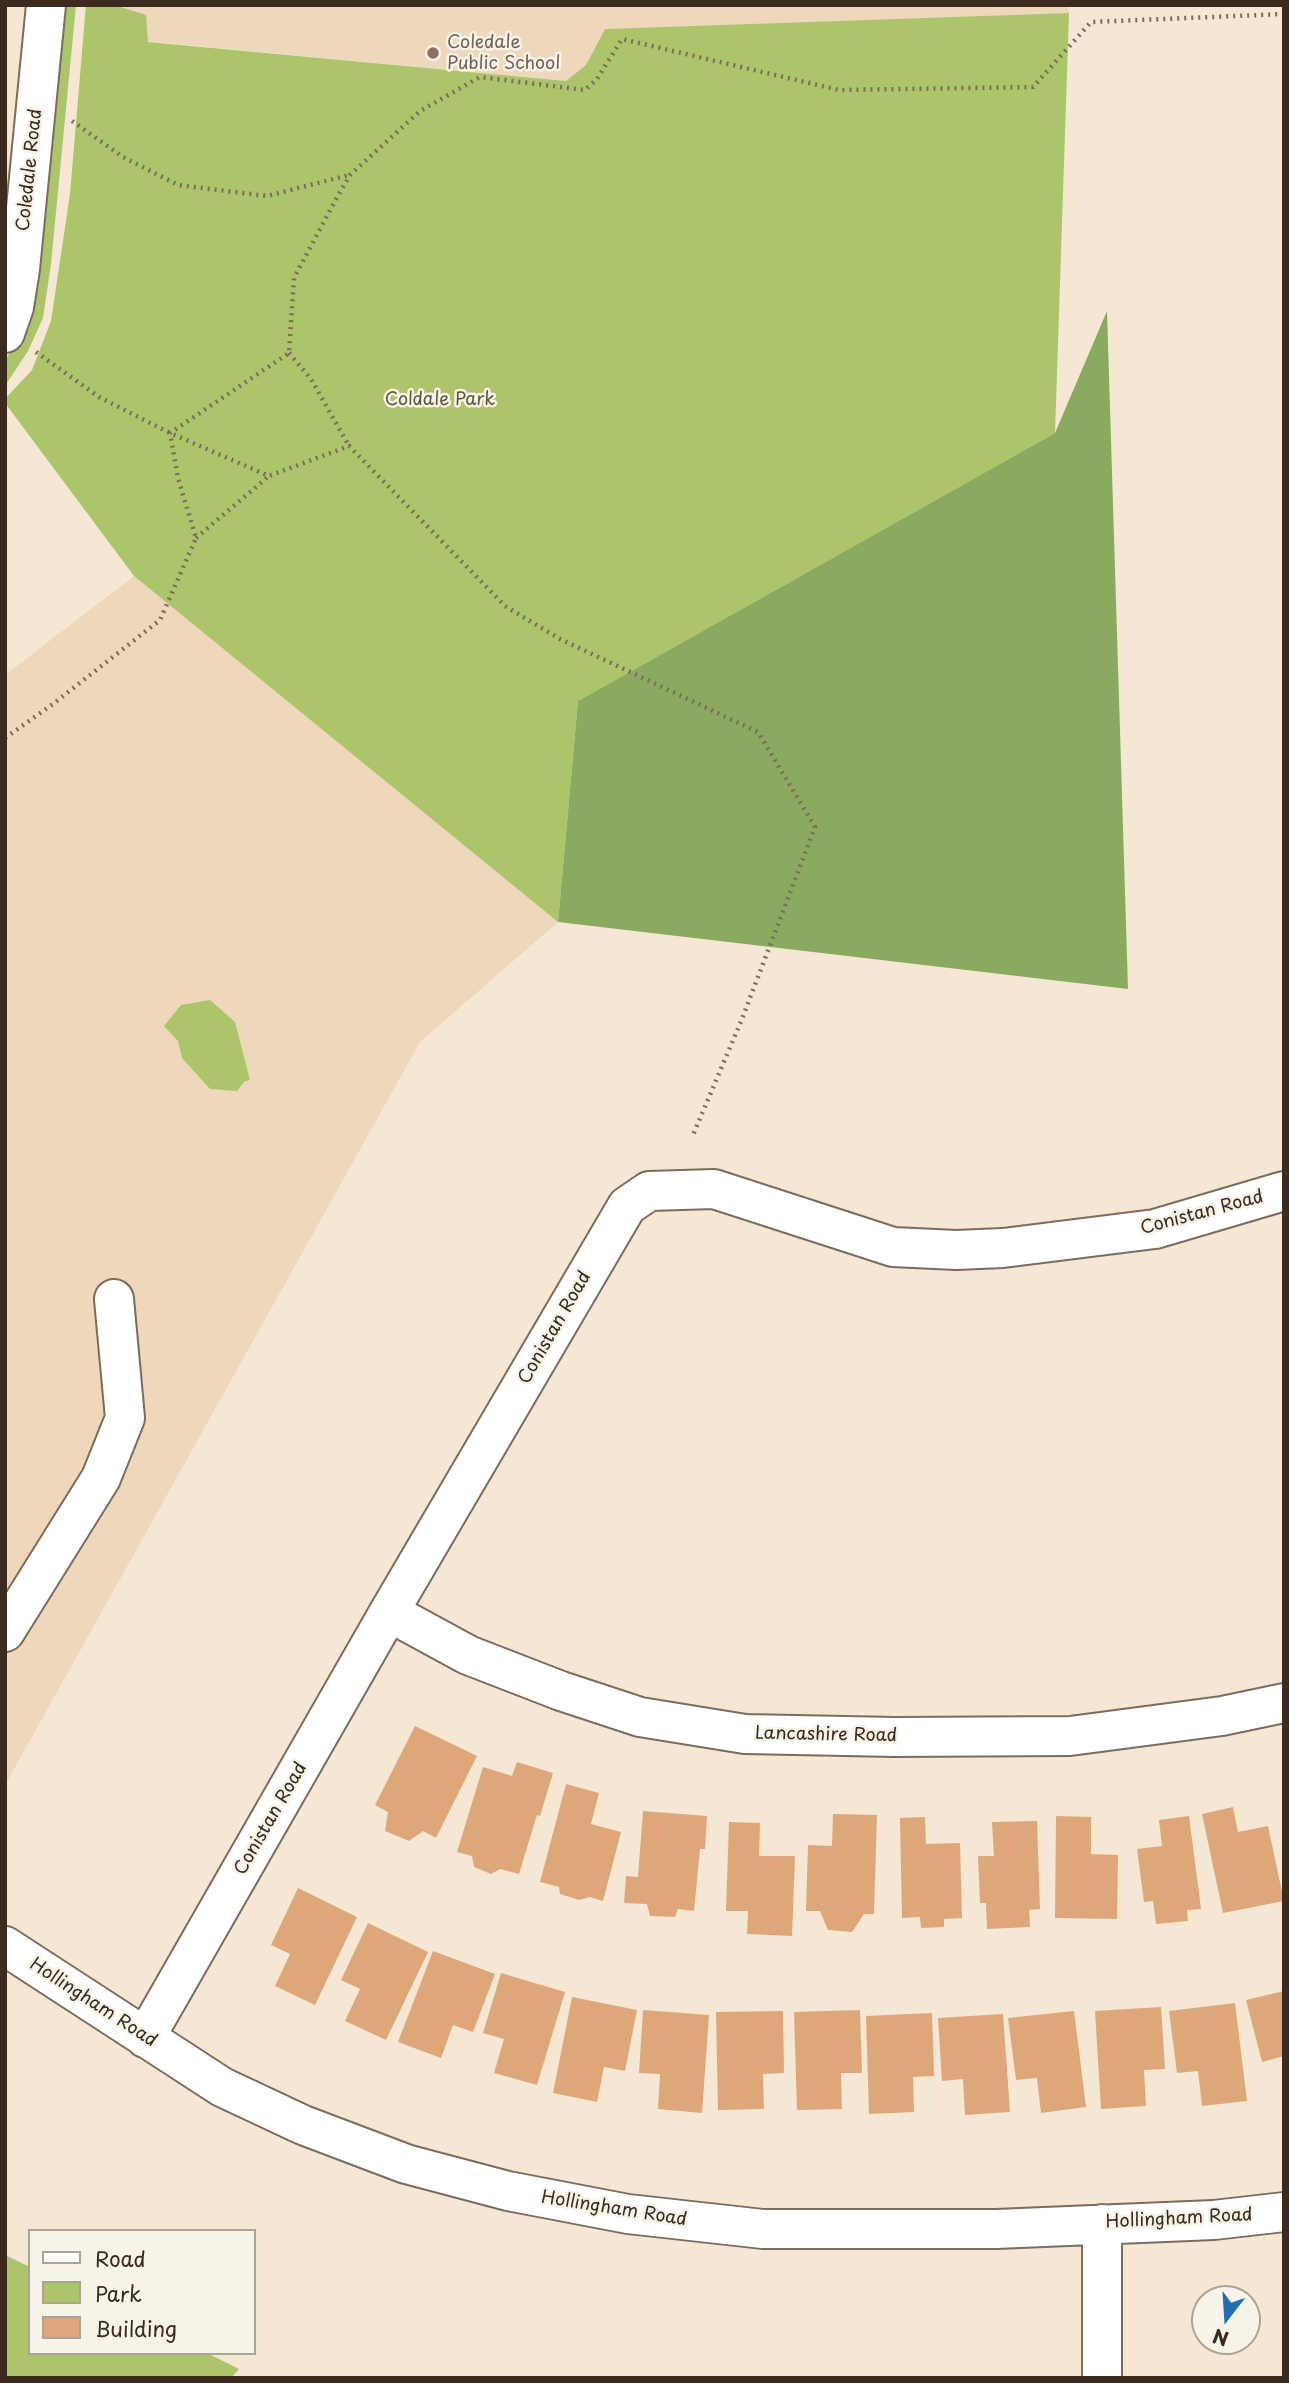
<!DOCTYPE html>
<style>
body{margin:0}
#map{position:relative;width:1289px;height:2383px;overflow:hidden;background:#f5e7d3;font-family:"Playpen Sans",sans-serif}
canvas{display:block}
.frame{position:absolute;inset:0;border:7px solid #3b2a1e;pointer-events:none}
.legend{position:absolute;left:28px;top:2229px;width:228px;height:126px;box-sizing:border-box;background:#f7f3e8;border:2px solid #aca397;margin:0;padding:9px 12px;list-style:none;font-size:21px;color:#3b2a1e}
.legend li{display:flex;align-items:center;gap:14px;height:35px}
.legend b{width:35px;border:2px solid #aca397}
.north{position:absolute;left:1191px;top:2285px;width:70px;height:70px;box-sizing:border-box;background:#f7f3e8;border:2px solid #aca397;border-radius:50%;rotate:197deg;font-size:19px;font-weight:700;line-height:28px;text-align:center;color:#3b2a1e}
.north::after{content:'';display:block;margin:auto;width:24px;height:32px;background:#1f6fb2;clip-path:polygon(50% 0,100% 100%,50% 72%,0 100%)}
</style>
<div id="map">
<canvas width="1289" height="2383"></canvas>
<div class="frame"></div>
<ul class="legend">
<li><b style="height:9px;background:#fff"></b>Road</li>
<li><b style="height:19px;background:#acc56b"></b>Park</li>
<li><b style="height:19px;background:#dea77a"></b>Building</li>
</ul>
<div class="north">N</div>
</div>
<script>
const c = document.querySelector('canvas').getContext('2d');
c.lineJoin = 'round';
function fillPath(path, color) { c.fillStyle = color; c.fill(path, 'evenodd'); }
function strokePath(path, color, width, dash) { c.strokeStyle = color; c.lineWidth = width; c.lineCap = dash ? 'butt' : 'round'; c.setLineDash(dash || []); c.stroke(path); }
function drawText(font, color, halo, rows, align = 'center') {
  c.font = font + ' "Playpen Sans",sans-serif'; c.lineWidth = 5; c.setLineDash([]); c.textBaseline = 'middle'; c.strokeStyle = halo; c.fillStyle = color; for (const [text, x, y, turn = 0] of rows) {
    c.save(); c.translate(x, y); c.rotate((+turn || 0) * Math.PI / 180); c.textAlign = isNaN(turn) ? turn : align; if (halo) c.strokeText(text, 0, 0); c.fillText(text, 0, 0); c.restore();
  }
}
const built = new Path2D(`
 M86,5h983v8l-464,16 -19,36 -20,16 -483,-46z
 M134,576l424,346 -138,120 -415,743v-1110z`);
const green = new Path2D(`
 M60,5h16l-25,259 -8,54 -15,33 -23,35v-25l12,-21z
 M86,5h28l32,10 2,27 418,39 20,-16 19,-36 464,-16 -14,420 -477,268 -20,221 -424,-346 -129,-173v-4l27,-29 19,-49 19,-127z
 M210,1000l25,22 15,58 -6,2 -7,9 -27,-2 -28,-31 -4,-17 -14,-15 17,-21z
 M5,2255l25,12v86h177l32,16 -8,9h-226z`);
const forest = new Path2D(`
 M1107,311l21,678 -570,-67 20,-221 477,-268z`);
const building = new Path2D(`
 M415,1726l62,30 -41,82 -13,-7 -14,10 -24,-10 3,-19 -13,-7z
 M517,1762l36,11 -13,43 -3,-1 -18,59 -19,-5 -9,5 -17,-7 -2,-11 -15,-4 26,-85 29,9z
 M566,1784l33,9 -8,31 30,8 -18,69 -13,-4 -11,3 -19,-6 -1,-7 -19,-5z
 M1233,1807l5,25 30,-6 16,75 -61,12 -21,-99z
 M643,1811l64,5 -2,33h-5l-6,62 -16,-2 -3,8 -25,-1 -3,-12 -23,-1 2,-27 12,1z
 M833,1814l44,1 -3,99h-10l-12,18 -24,-2 -8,-19h-14l2,-66 24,1z
 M1056,1816l35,1v37l27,1 -1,64 -62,-1z
 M1189,1816l12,93 -14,1 1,11 -32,3 -3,-23 -9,1 -7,-53 25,-3 -3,-26z
 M925,1817l1,27 34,-1 2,75 -18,1v8l-23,1 -1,-11 -18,1 -2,-100z
 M1037,1821l3,88 -11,1 1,17 -43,2 -1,-26h-6l-2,-47h16l-2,-34z
 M729,1822l31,1 -1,33h36l-3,80 -45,-2 1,-23h-22z
 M298,1888l59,29 -42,88 -40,-19 15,-32 -19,-9z
 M368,1923l60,29 -42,88 -41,-19 15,-32 -19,-9z
 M433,1951l62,23 -22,58 -20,-7 -12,33 -43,-16z
 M501,1973l64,19 -28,93 -43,-12 10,-34 -21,-6z
 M1284,1991v65l-22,6 -16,-62z
 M572,1997l65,13 -12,61 -21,-4 -7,35 -44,-9z
 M1235,2003l12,98 -45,5 -4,-35 -21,2 -8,-62z
 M1161,2007l4,62 -21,1 2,36 -45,3 -6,-98z
 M643,2010l66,5 -7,98 -44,-4 2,-35 -21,-1z
 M860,2010l2,63h-21l1,36 -45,1 -3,-98z
 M783,2011l1,62 -21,1 1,35 -46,1 -2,-98z
 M1074,2011l12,96 -45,6 -4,-35 -21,2 -8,-62z
 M932,2013l2,63 -21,1 1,35 -45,2 -3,-98z
 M1003,2014l7,98 -45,3 -2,-36 -21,2 -4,-63z`);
const path = new Path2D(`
 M72,121l51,36 55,28 89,11 82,-21
 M36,352l63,45 71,36 99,43 80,-30 156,160 55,33 198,93 57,95 -73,192 -49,116
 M289,353l22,26 38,67
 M196,538l73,-62
 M5,738l48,-34 107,-84 36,-82 -18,-60 -8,-45 119,-80 5,-75 42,-79 14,-24 70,-64 60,-34 105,13 12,-11 25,-40 217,51 194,-3 58,-65 193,-8`);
const minor = new Path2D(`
 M5,333l9,-26 6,-38 26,-264
 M389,1612l79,43 93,36 79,26 105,17 150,3 175,-1 152,-20 62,-13
 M5,1632l96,-154 24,-60 -11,-119
 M5,1946l217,141 81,38 103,39 102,27 120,23 135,15h233l218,-9 70,-8
 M145,2038l244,-426 238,-406 22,-15 65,-2 179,58 63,3 47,-2 152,-19 129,-38
 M1102,2378v-154`);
const markers = [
 [433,53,7,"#8d6e63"]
];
const educationNames = [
 ["Coledale",447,43],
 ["Public School",447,64]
];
const streetNames = [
 ["Coledale Road",30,170,-84],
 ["Conistan Road",1202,1213,-15],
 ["Conistan Road",555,1328,-60],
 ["Lancashire Road",826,1735,1],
 ["Conistan Road",271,1819,-60],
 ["Hollingham Road",93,2003,33],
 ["Hollingham Road",614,2209,9],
 ["Hollingham Road",1179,2219,-3]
];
const parkNames = [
 ["Coldale Park",440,400]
];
fillPath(built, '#eed7bb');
fillPath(green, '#acc56b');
fillPath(forest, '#89aa5f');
fillPath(building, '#dea77a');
strokePath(minor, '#7c6c5d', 42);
strokePath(path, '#7c6c5d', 4.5, [2, 5]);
strokePath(minor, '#fff', 38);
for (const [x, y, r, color] of markers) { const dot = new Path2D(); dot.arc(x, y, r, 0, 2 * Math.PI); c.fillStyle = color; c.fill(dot); strokePath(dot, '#f7f3e8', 2.5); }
drawText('18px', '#785e54', '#f7f3e8', educationNames, 'left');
drawText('18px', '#3b2a1e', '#f7f3e8', streetNames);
drawText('18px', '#5d5835', '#f7f3e8', parkNames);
</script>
